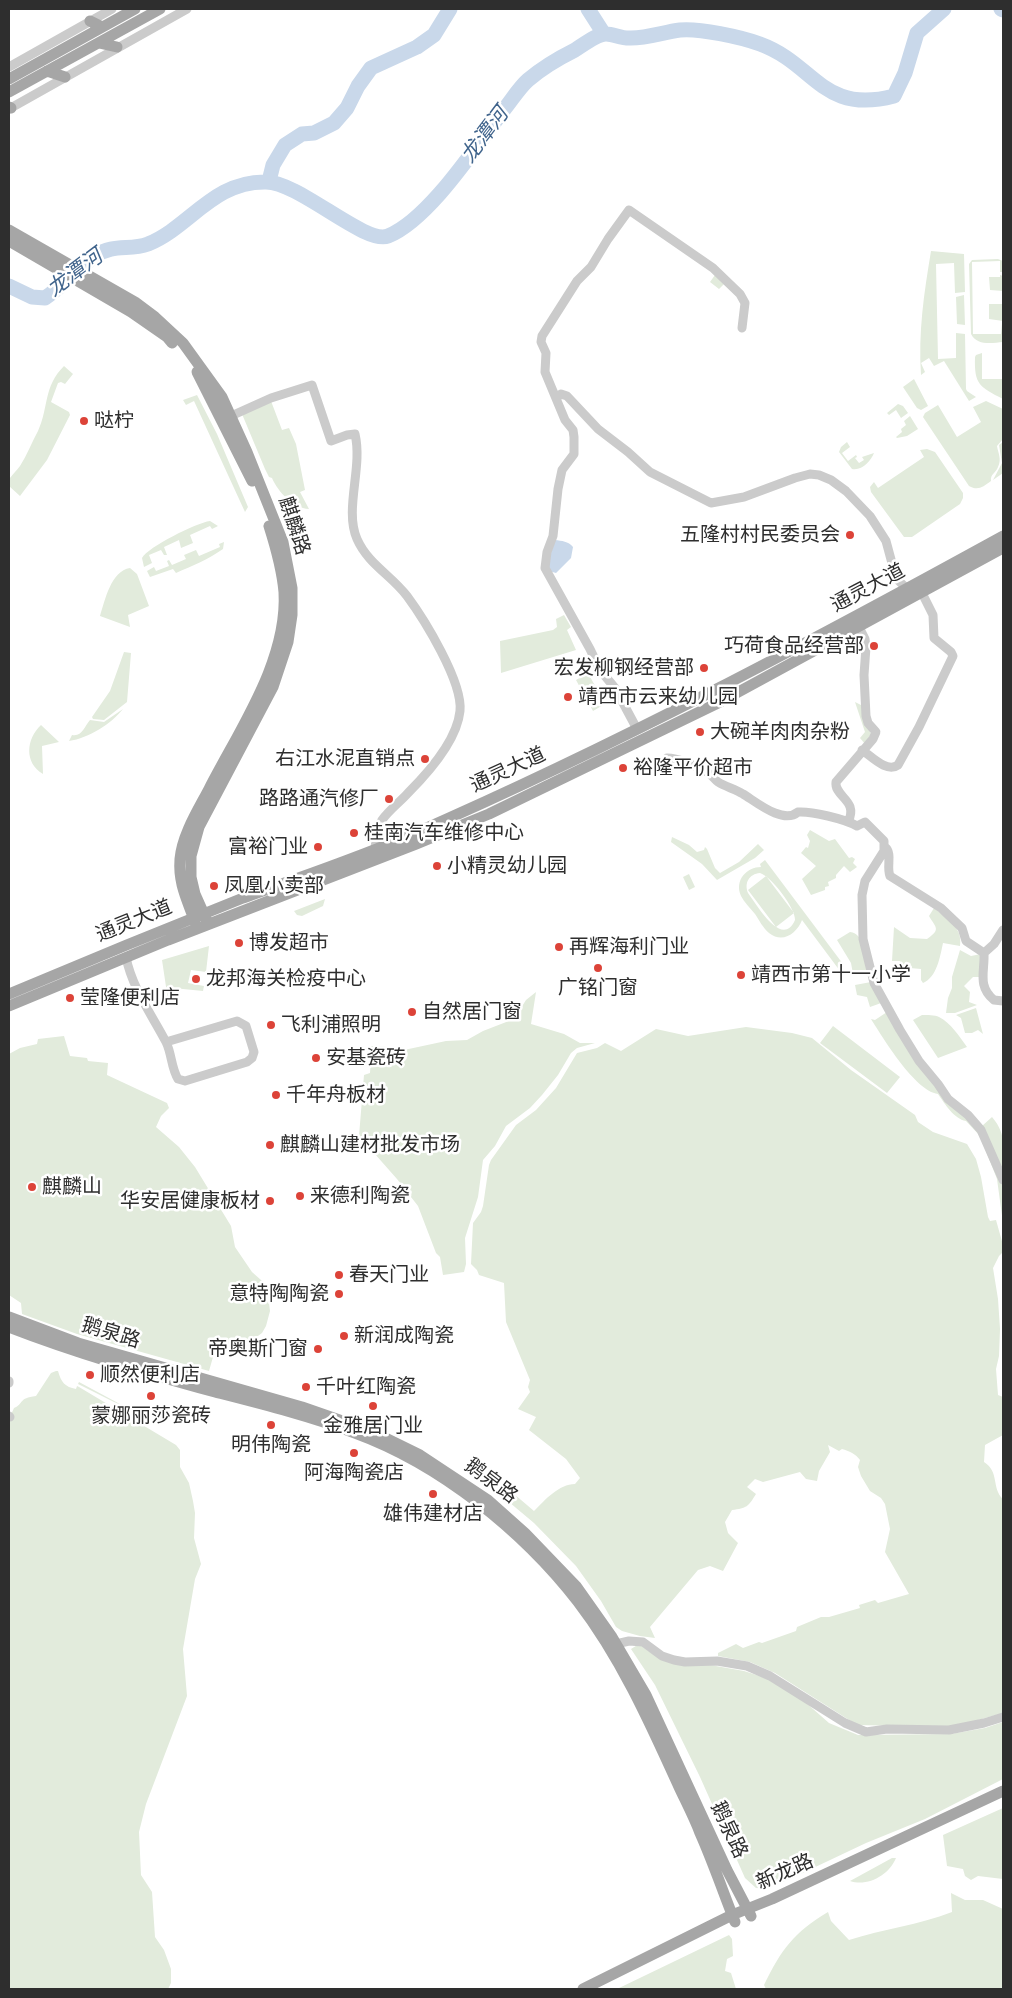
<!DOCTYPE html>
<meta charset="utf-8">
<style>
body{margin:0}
#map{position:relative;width:1012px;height:1998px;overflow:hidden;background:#fff;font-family:"Alegreya Sans",sans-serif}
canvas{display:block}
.frame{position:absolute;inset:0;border:10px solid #2e2e2e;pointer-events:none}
</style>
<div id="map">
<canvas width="1012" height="1998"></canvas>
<div class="frame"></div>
</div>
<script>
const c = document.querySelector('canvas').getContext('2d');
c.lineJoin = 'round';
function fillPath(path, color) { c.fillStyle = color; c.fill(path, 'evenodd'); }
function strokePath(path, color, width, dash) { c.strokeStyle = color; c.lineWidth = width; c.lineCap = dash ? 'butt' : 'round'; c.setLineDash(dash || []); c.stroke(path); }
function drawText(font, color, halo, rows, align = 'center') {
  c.font = font + ' "Alegreya Sans","Noto Sans SC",sans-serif'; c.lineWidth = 5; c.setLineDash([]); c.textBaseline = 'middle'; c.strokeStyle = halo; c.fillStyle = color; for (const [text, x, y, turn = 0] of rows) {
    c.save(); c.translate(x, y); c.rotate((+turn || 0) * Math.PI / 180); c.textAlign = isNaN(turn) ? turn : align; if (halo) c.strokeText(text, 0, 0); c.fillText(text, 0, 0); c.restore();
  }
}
const green = new Path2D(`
 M931,251l33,3 1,38 -10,1 -1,-30 -18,1 2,95 18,-1v-25l9,1 1,55 1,2 9,6 -7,4 -25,-40 -10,5 -5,-8 -8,5 4,9 -4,3c-3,-42 3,-82 10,-124z
 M998,259l5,2v11h-3v-11l-28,1 1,72h28l1,-11h1v19c-11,1 -26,4 -32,-8l-2,-70 3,-4z
 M715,275l10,8 -6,6 -9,-7z
 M1000,275l3,1v15l-13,-1 -1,-13h11z
 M964,295l1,30 -8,-1 -1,-27z
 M989,304h14v17l-14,-2z
 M982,353v26h21v20c-23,-12 -29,-14 -28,-42l1,-2z
 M64,366l9,8 -8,10 -4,-2 -3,1 -7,19 18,10 1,3 -23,45 -27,36 -11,-10c0,-4 -1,-5 1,-8 3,-4 7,-8 10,-12 7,-11 12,-24 18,-35 11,-24 5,-44 26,-65z
 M914,379l14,27 -7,4 -4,-2 -14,-21z
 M197,395l20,39 31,73 -3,5 -51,-111 -8,4 -3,-5z
 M271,401l11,29 7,-2 7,16 9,46 -5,2 9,17c-16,-1 -31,-17 -37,-31l-3,-1 -4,-8 -23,-55z
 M986,401l17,8v30l-6,7c1,7 5,13 1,21 -2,6 -8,7 -7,14 -8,6 -13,10 -22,5l-46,-69 2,-4 13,-8 19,32 24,-15 -8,-15z
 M898,404l5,2 5,7 -7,5 -5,-8 -7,5 -2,-2z
 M910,416l8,13 -11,7 -10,2 -1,-1 6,-5 -1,-3 5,-4 -2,-4z
 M847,442l3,5 -8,6 6,8 8,-6 1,2 -2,1 4,5 5,-3 -2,-3 12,-4c-3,8 -12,18 -22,16l-13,-17 2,-5z
 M1003,442v31l-10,7 9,-17 -3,-18z
 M927,449l8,3 28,41v5l-3,6 -48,33h-8l-33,-45 -1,-5 4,-5 4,6 46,-31 -4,-7z
 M210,521l8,5 -6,3 -2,-3 -20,9 3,8 -12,5 -2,-8 -15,7 3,8h-3l-3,-5 -12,5 3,8 -8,4 -2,-9c6,-11 54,-35 68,-37z
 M224,542l-1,7c-14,10 -31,17 -47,24l-3,-4 -23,8 -3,-6 7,-4 2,4 13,-5 -2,-5 2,-1 3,5 14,-6 -2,-4 12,-5 3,6 21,-9 -1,-3z
 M130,568l7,6 12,32 -21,9 2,12 -30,-11c5,-16 11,-45 30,-48z
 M564,615l7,12 -4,3 9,20 -75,23 -1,-32 53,-11 4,-3 -1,-8z
 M124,652l7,1 -4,49 -23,18 -11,-1 -1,-2 18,-26z
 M588,673l17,31 -12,7 -17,-31z
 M855,702l8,4 5,21 3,7 -6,10 -5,-6 5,-6z
 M123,709c-12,15 -34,29 -54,32l3,-6c10,2 12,-8 18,-15l14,2z
 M41,725l18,17 -17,4 1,28c-19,-11 -17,-35 -2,-49z
 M810,830l19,11 6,-2 14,19 3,-1 3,2 -2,4 4,4 -7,5 -6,-6 -8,9v3l-8,4 1,4 -4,1v3l-14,5 -9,-16 14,-13 -15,-13 5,-6 2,1 2,-7 -3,-6z
 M672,837l17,8 8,7 7,-2 1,-3 2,2 8,19 5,5 19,-11 19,-18 6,6 -9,8 -38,22 -15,-16 -31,-22z
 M765,860l78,104 -3,7 -38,-51c-5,13 -19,24 -33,13 -6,-5 -10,-13 -14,-19 -5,-6 -11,-12 -14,-18 -7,-16 6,-29 20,-29l-1,-3zM760,873c11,3 36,36 35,47 -13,29 -38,-15 -47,-27 -4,-10 1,-19 12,-20z
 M689,874l6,13 -6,3 -6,-13z
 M766,876l28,37 -18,14 -28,-37z
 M325,899l-2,7 -21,10 -5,-1 -3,-4z
 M934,908c13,11 29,19 26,38l-17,-3c-3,14 -6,34 -20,40l-2,-3v-11l-22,-2 1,-6h-8l2,-34 16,11 17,1c15,-10 8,-12 2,-23z
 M850,932c15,1 15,27 17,38l-14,4 -2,-11 -14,-23z
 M209,946l-3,26 -15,-2 -3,13 16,3 -1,5 -30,-3 -2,13 -3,-1 -6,-40z
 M960,950l11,6 10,-2 -2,23h-6l-9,9 6,6 -1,10 8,3 -22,8h-9l2,-15 4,-10v-11z
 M871,982l13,20 -14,5 -3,-10 -10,-2 -2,-10z
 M536,992l-5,32 33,10 16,9h15l-18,5 -6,5 -13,22 -16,20 -12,13 -24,18 -11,20 -12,14 -5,37 -13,41 1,26 -2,8 -21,3 -3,-18 -4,-4 -18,-47 -21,-27 -38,-43 5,-61 6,-2 1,-15 -5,-1 1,-11 31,1 6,3 42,-9 21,-1 16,-9 31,-12 12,-19z
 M976,1008l7,26 -5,-4 -6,3h-7l-4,-15 -5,-3z
 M887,1012l77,103 15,17 23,53 1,38 -6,-44 -17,-43 -14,-15c-12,-2 -21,-17 -28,-27 -23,-3 -55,-56 -67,-75l4,1z
 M922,1015c5,0 13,0 17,2 12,6 20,19 28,30l-29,11 -25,-38z
 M833,1026l67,51 -13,16 -67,-50z
 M746,1027l46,6 20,5 39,32 64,45 3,7 15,10 34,12 9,15 5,18 7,40 2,4 6,-1 7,25v7l-4,4 -6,12 5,31 2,30 -1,27 -3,13 2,26 5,2 -1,9 1,3v26l-18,10 -1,17c16,10 7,26 19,37v214l-50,14 -96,-2 -82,-52 -25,-11 -32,-6v-3l18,-9 7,4 16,-6 3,1 34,-12 1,-4 24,-10h8l31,-9 -1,-3 16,-5 3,3 31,-9 -24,-42 5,-23 -5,-25 -4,-6 -11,-7 -9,-15 -3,-9 2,-7c-4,-6 -11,-9 -18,-11l-3,2 -11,-6 2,7 -11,19 -2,10 -11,-2 -6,-7 -37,10 -8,-3 -8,8 9,7c-8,13 -9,14 -24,16l-7,12 3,11 10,10 -15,28 -13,-5 -12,4 -48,57 5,11 -15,-2 -18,-5 -6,-4 -15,-26 -25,-35 -42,-43 -37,-31 7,-5 3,1 27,23c11,-11 25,-27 41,-27l5,-6 -14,-19 -37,-29 7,-13 -18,-8 12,-17 -2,-5 2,-7 -24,-58 -2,-39 -25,-8 -2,-5 -6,-6 2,-41 8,-11 2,-6 6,-41 2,-5 25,-35 20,-15 20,-22 21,-35 20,-5 8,-5 16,8 35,-22 32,7z
 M64,1036l6,20 17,2 1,3 20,2 -1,12 60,28 2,5 -8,8 -5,11 23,20 16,20 36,59 4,21 17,25 9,8 4,6 4,17 1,8 -4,15 -4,7 -15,11 -9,3 -4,8 -19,-5 -6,21 -132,-37 -55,-20 -1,-11 -12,-8v-241l11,-6 17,-4 1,-5z
 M992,1117c16,18 11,36 11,58l-21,-49z
 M56,1371h2c3,11 7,16 18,18l1,-3 2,1 97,58 4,5v17l9,16 4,18 2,12 -1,25 7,26 -6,15 -12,70 4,47 -41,108 -7,28 2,43 11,17 3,45 9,13 7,19v14l-3,6h-159v-570l5,-11c10,-4 4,-10 22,-12l15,-23z
 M79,1382l65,35 -66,-33z
 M639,1644l15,11 90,16 22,7 38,23 25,22 29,12 93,-1 34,-6 18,-6v57l-78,40 -59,24 -76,36 -24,10 -10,-1 -11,-10 -45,-101 -45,-92 -24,-36z
 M1003,1808v71l-25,-3 -7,4 -6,-4 -2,-7 -16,-3 -4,-31z
 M892,1858h4c-7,17 -28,29 -46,23z
 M951,1893l14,7h18l20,9v80h-237l-2,-4c17,-35 30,-53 64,-73l3,9 18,19c34,-11 70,-15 103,-28z
 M729,1935l3,4 1,17 -6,3 -2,12 6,2 5,16h-119z`);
const water = new Path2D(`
 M555,540c7,1 13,1 18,7l-2,11 -15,15 -7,-2 -1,-9z`);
const river = new Path2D(`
 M588,9l16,25
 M1001,9l2,1
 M269,181l4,-16 12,-20 17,-11 12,-1 20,-10 13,-15 11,-22 13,-18 46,-21 17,-12 16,-26
 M9,286l23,11 13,1c18,-12 32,-29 50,-42 19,-13 34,-5 53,-12 42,-17 65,-63 118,-62 33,0 99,63 122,54 42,-17 90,-93 118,-129 7,-9 14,-20 22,-27 14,-12 31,-22 47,-30 8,-5 22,-16 31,-16 8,0 16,5 25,4 17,0 33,-6 49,-8 19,-2 61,7 80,14 55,20 62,71 134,52l11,-23 12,-40 27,-24`);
const minor = new Path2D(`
 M9,67l103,-58
 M9,109l178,-100
 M556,398l5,-4 6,2 31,33 30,23 22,20 61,31 33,-6 51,-19 15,-4 9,1 12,5 15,11 24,25 16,25 10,37 11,11
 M231,416l40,-18 41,-13 19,56 16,-6 8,-1c8,34 -11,75 2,105 11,25 34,36 50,57 17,23 56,86 53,115 -3,29 -32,62 -52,82 -8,9 -19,17 -26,27 -6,9 -6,19 -7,29
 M637,729l-22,-41 -15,-18 -10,-21 -45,-81 2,-16 6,-16 5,-47 4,-19 12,-16v-17l-1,-7 -8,-10 -20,-48 1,-19 -5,-11 1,-6 35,-55 14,-14 17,-28 21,-29 84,58 27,26 5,9 -3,25
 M862,750c10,7 25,23 36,15l21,-38 34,-71 -2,-4 -17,-14 -1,-23 -11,-22
 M667,758c13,0 28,8 40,14 5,3 7,7 11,10 8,5 17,7 25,12 12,7 40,31 55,18 13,-1 47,7 59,14l8,-4 19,19v10l-19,30 -3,14 1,44 11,44 26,47 19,31 19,23 10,15 20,16 13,15 22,50
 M848,822c11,-22 -14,-25 -12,-40l37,-43 3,-7 -8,-9 -2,-7 -2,-41 2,-28 -1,-8 -6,-12
 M885,847c8,7 1,19 5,29l51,32 21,20 4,13 18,12c1,18 -7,33 10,47l9,1
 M984,953l10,-9 9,-14
 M126,957c6,31 26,58 40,85 6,12 5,26 12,37l7,2 62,-19 5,-4 2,-6 -8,-26 -9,-5 -71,21
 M9,1381v2
 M9,1416l1,1
 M616,1644l13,-3 14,1 19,14 12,4 11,2 32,-1 30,5 23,10 75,47 21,9 21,-3 62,1 35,-7 19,-6`);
const major = new Path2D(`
 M90,21l12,6
 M99,43l18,4
 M47,71l18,6
 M9,79l126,-70
 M9,92l151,-83
 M9,107l2,1
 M9,230l126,72 20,15 28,26 39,54 25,55 36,90 9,46v27l-4,27 -15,45 -74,140 -8,29v21l4,17 12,27
 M9,241l122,71 36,25 5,6
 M197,372l55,109
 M196,925c-8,-24 -18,-40 -16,-66 2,-24 18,-49 29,-70 30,-59 79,-128 75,-197 -2,-23 -8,-44 -15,-66
 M9,994c78,-33 156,-65 234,-96 57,-21 115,-40 170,-64 202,-88 397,-192 590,-298
 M9,1006l159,-66 248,-96 73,-30 231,-112 283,-154
 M9,1317l69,26 224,64 69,24 49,24 68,45 37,33 51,53 36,51 34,58 81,175 24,46
 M9,1327c67,26 137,46 206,65 47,12 95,24 140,41 85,31 168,98 223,169 43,56 72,121 101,185 7,15 15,30 21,46 13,29 23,59 35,89
 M583,1989l149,-74 40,-16 231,-108`);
const markers = [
 [84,421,5,"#dc4338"],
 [850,535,5,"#dc4338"],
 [874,646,5,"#dc4338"],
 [704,668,5,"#dc4338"],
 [568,697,5,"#dc4338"],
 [700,732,5,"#dc4338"],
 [425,759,5,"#dc4338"],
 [623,768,5,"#dc4338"],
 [389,799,5,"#dc4338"],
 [354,833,5,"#dc4338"],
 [318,847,5,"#dc4338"],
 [437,866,5,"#dc4338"],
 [214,886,5,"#dc4338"],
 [239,943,5,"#dc4338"],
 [559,947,5,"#dc4338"],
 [598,968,5,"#dc4338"],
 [741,975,5,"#dc4338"],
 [196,979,5,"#dc4338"],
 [70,998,5,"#dc4338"],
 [412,1012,5,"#dc4338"],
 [271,1025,5,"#dc4338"],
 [316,1058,5,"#dc4338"],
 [276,1095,5,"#dc4338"],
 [270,1145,5,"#dc4338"],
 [32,1187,5,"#dc4338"],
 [300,1196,5,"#dc4338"],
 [270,1201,5,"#dc4338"],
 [339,1275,5,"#dc4338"],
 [339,1294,5,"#dc4338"],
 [344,1336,5,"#dc4338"],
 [318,1349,5,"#dc4338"],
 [90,1375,5,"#dc4338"],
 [306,1387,5,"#dc4338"],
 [151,1396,5,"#dc4338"],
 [373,1406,5,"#dc4338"],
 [271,1425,5,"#dc4338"],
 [354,1453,5,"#dc4338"],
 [433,1494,5,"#dc4338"]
];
const poiNames = [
 ["哒柠",94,421],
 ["五隆村村民委员会",840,535,"right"],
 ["巧荷食品经营部",864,646,"right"],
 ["宏发柳钢经营部",694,668,"right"],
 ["靖西市云来幼儿园",578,697],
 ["大碗羊肉肉杂粉",710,732],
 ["右江水泥直销点",415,759,"right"],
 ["裕隆平价超市",633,768],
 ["路路通汽修厂",379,799,"right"],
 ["桂南汽车维修中心",364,833],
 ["富裕门业",308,847,"right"],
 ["小精灵幼儿园",447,866],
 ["凤凰小卖部",224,886],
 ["博发超市",249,943],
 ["再辉海利门业",569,947],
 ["靖西市第十一小学",751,975],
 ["龙邦海关检疫中心",206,979],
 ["广铭门窗",598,988,"center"],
 ["莹隆便利店",80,998],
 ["自然居门窗",422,1012],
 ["飞利浦照明",281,1025],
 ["安基瓷砖",326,1058],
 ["千年舟板材",286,1095],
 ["麒麟山建材批发市场",280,1145],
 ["麒麟山",42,1187],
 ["来德利陶瓷",310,1196],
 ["华安居健康板材",260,1201,"right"],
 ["春天门业",349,1275],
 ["意特陶陶瓷",329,1294,"right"],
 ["新润成陶瓷",354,1336],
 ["帝奥斯门窗",308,1349,"right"],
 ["顺然便利店",100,1375],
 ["千叶红陶瓷",316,1387],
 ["蒙娜丽莎瓷砖",151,1416,"center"],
 ["金雅居门业",373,1426,"center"],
 ["明伟陶瓷",271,1445,"center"],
 ["阿海陶瓷店",354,1473,"center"],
 ["雄伟建材店",433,1514,"center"]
];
const streetNames = [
 ["麒麟路",294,526,72],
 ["通灵大道",868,588,-28],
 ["通灵大道",508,770,-25],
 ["通灵大道",134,921,-22],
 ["鹅泉路",111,1333,17],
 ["鹅泉路",491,1481,37],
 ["鹅泉路",729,1830,65],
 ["新龙路",785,1872,-24]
];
const waterNames = [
 ["龙潭河",485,135,-53],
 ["龙潭河",75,273,-37]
];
fillPath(green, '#e2ebdc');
fillPath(water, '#c9d8ea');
strokePath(river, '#c9d8ea', 15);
strokePath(minor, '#cbcbcb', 9);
strokePath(major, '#a6a6a6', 11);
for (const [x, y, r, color] of markers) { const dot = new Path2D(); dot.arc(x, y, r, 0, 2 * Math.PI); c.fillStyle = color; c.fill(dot); strokePath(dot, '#fff', 2); }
drawText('20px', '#2e2e2e', '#fff', poiNames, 'left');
drawText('20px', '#2e2e2e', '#fff', streetNames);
drawText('italic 21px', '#40648c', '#fff', waterNames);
</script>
